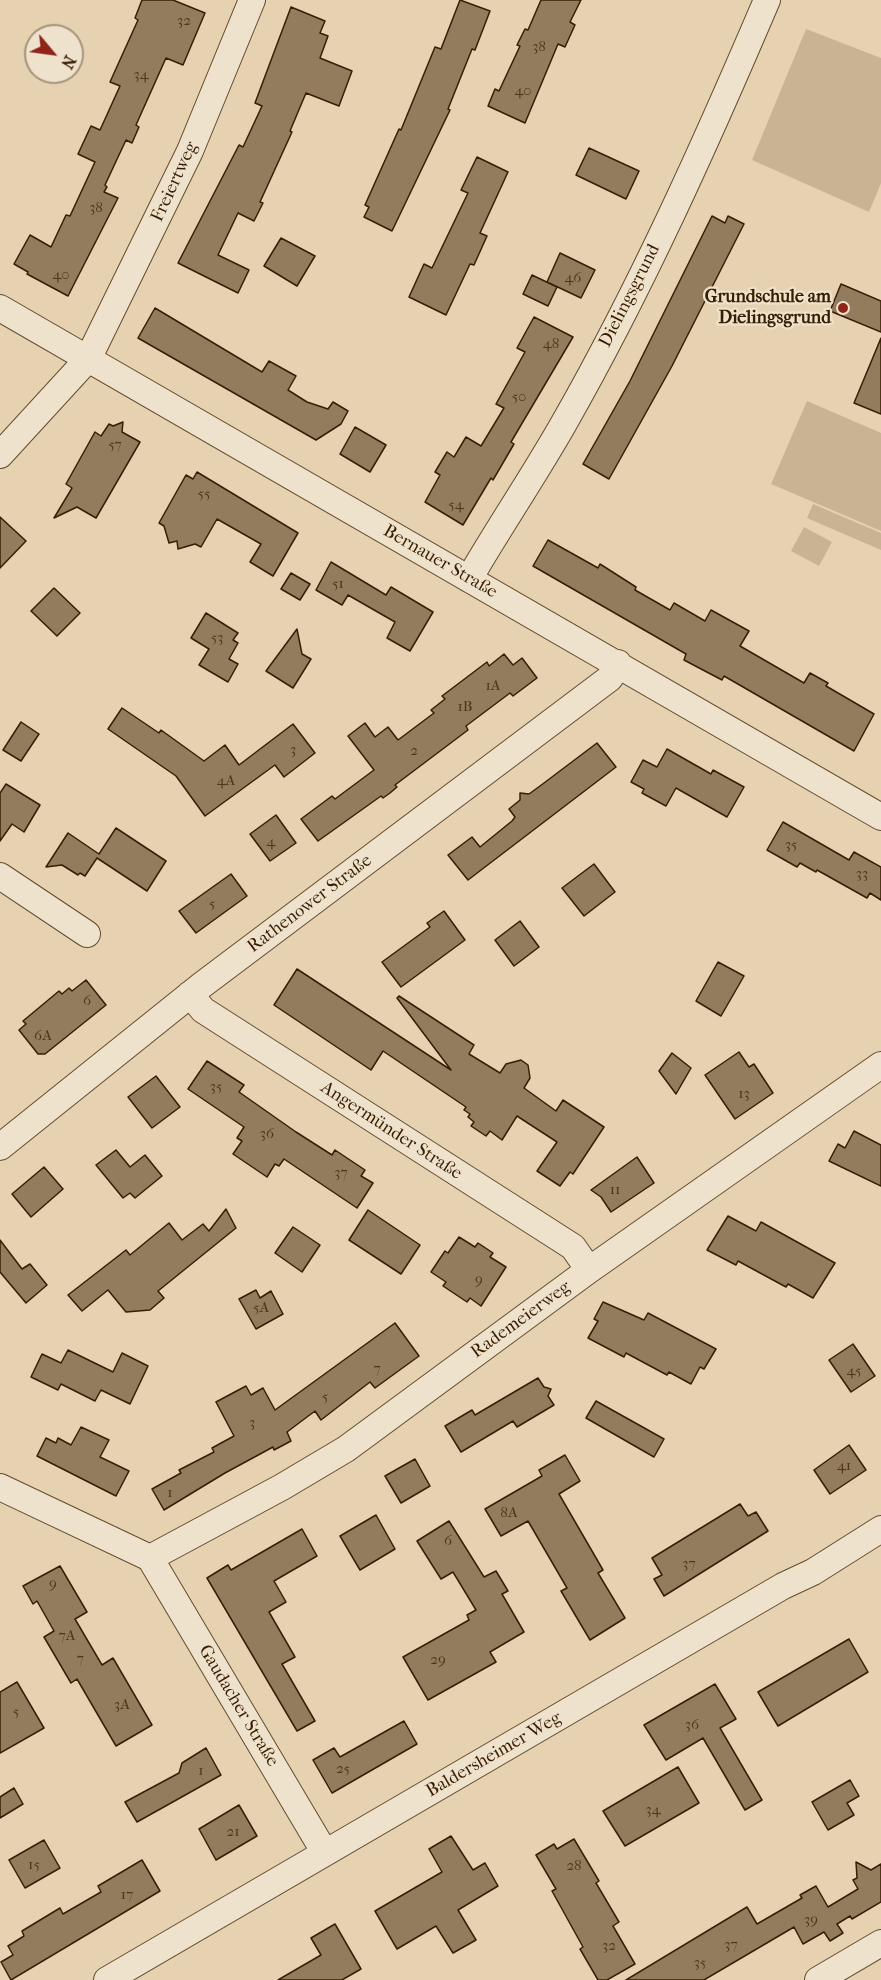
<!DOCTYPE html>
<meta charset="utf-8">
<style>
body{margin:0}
#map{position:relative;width:881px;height:1980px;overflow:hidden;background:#e6d2b1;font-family:"IM FELL French Canon",serif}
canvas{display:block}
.north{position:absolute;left:24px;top:24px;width:60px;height:60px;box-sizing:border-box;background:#efe2cc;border:2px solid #a5947c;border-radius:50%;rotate:119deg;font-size:16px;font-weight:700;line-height:24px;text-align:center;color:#371e03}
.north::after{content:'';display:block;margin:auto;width:21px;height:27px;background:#8f2418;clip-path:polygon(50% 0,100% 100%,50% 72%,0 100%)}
</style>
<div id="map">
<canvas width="881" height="1980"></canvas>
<div class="north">N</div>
</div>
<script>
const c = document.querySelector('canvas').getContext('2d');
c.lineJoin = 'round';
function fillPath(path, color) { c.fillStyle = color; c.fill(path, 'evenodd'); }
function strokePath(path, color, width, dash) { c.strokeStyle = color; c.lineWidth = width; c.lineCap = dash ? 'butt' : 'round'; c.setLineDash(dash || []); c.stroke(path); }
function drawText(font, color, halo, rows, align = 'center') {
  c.font = font + ' "IM FELL French Canon",serif'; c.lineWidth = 4.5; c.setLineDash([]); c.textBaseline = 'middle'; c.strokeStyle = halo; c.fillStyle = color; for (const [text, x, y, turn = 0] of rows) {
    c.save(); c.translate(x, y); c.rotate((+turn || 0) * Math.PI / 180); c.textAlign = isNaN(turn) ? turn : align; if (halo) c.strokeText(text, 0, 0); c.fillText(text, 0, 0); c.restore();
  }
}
const green = new Path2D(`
 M806,29l75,29v125l-12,29 -117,-52z
 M807,401l74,32v98l-110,-47z
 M813,504l68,29v17l-74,-32z
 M804,527l28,15 -13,24 -28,-15z`);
const building = new Path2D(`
 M142,0h31l32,13 -22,52 -17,-7 -30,67 3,2 -7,16 -6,-3 -21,45 2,2 -3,5 14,6 -50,98 -41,-22 1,-2 -14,-8 16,-29 21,12 15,-32 4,1 25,-54 -17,-8 13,-28 9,4 20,-44 -10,-4 28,-62 -3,-2z
 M460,0l30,11 -15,39 -3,-1 -24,60 2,1 -58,121 -28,-14 5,-10 -4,-2 34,-76 2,1 34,-83 6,2z
 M541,0h40l-11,22 5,3 -10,22 -7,-3 -33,79 -37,-17 7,-17 4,2 21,-45 -3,-1 8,-16 3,1z
 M291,7l34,14 -5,12 8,3 -8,22 32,13 -13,35 -33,-13 -16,38 2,1 -32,70 3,1 -9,18 -16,-8 -20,42 31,15 -11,23 -60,-30 61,-118 4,2 19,-41 -7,-3z
 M589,148l50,23 -13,28 -50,-24z
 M477,157l31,15 -28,61 7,3 -13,29 -4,-1 -24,51 -37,-18 15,-33 8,4 36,-75 -7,-3z
 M712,216l13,7 3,-7 16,8 -72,142 -63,113 -26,-15 47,-83z
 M281,238l34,18 -18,30 -33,-20z
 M560,253l35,17 -14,28 -34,-16z
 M532,275l25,12 -9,19 -25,-12z
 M841,284l40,17v31l-51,-21z
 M155,308l107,64 7,-11 27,15 -8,14 19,12 21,7 5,-7 15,9 -7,13 -25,16 -178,-102z
 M534,317l39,20 -62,105 3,2 -21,36 -2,-2 -28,47 -38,-23 15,-27 -5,-3 12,-20 7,5 12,-20 15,9 23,-38 -8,-4 29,-52 -8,-4z
 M881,338v76l-27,-11z
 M123,422l-1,10 18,10 -44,76 -19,-11 -23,11 18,-30 -6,-4 29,-52 6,4 8,-12 4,2z
 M355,427l31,18 -16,27 -30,-18z
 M197,472l101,61 -25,43 -23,-14 11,-18 -44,-25 -16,28 -6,-3 -17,5 -1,-8 -8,2 -5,-17 -5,-3 27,-48 7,4z
 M0,517l26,24 -26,27z
 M548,540l50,28 2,-4 36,23 -1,3 35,20 4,-7 31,18 6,-11 38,21 -9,15 64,37 6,-10 18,10 -2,3 48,28 -20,37 -130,-75 -2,4 -38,-20 2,-6 -153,-88z
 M331,562l55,33 5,-8 42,25 -23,39 -23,-13 8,-16 -47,-27 -6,10 -26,-15z
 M291,573l19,11 -10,16 -19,-11z
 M54,588l26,25 -23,23 -26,-25z
 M206,613l32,20 -5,7 5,3 -9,16 9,5 -10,18 -29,-17 10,-16 -18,-11z
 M297,629l5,25 9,5 -18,29 -27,-17z
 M504,654l9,11 9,-7 15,20 -24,18 -3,-3 -44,33 2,4 -73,55 2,2 -7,6 -7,5 -2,-2 -63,45 -17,-22 31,-23 3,3 39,-29 -26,-34 17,-13 10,14 13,-10 10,13 36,-27 -3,-3 14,-11 -3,-3 45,-34 2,4z
 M122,708l37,25 2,-3 43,31 21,-16 14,20 54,-41 22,29 -31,24 -9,-12 -70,51 -29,-40 -68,-47z
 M21,722l18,12 -18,27 -18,-11z
 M597,743l19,24 -148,113 -20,-25 24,-18 8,10 32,-26 3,-4 -6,-8 11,-9v-7l9,1 11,-8z
 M667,749l44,25 2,-4 31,17 -17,30 -51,-29 -10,18 -24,-13 2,-4 -13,-7 12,-22 14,7z
 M6,784l34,21 -16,27 -12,-8 -12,17v-48z
 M276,815l20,28 -26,18 -20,-27z
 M783,822l66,38 5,-8 27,15v33l-11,-7 -3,5 -50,-28 -1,2 -16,-9 -3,4 -30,-17z
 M116,828l50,33 -19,30 -50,-33 -12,18 -5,-3 -2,2 -16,-10 -16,2 22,-34 31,21z
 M594,864l21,28 -31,24 -22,-28z
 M231,874l16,22 -51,37 -17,-22z
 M444,911l21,29 -64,47 -19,-25 48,-35 -3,-4z
 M520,921l19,26 -25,19 -19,-26z
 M718,962l26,14 -23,40 -25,-15z
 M297,969l154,101 -54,-72 2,-2 75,49 -5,9 31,19 6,-9 15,-4 7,5 2,13 -6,10 32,23 7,-11 41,27 -31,47 -3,-2 -10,14 -23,-15 20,-29 -40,-26 -15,24 -12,-9 -4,5 -15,-10 3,-4 -6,-5 2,-3 -6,-4 2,-3 -83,-56 -12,19 -97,-65z
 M86,980l20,25 -61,49h-7l-19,-24 7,-6 -3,-3 36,-30 3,3 7,-6 3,3z
 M739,1052l10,15 5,-3 19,29 -38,26 -30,-44z
 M672,1053l19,15 -15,26 -17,-23z
 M207,1061l37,24 -5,7 57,40 36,23 3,-5 30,20 -4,6 12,7 -16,25 -73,-49 -5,7 -4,-2 -8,13 -34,-23 9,-13 -5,-3 7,-11 -56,-38z
 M156,1076l24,31 -28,21 -24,-31z
 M854,1131l27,14v41l-52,-25 9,-17 7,4z
 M116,1150l14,17 15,-12 17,21 -27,22 -5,-5 -7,5 -27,-33z
 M637,1157l17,26 -43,29 -10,-15 -10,-7z
 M44,1167l19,22 -32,28 -19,-23z
 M226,1209l10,19 -78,63 6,7 -14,12 -24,2 -18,-22 -26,21 -14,-16 58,-45 4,5 39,-32 13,17 21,-16 6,7z
 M368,1210l52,35 -19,29 -52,-34z
 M728,1216l28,15 5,-9 74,41 -22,35 -25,-14 -2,3 -48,-26 -2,4 -29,-15z
 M293,1227l27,18 -18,27 -27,-19z
 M459,1237l16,10 3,-4 15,10 -3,4 16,10 -25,39 -11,-8 -3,4 -24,-16 3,-4 -15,-10 14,-21 3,2z
 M0,1240l22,29 8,-5 17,21 -21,18 -26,-31z
 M256,1290l4,8 11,-7 12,23 -27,15 -17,-30z
 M603,1302l41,18 4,-7 68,36 -12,20 -4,-2 -9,17 -22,-12 -2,3 -41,-22 -2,4 -36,-19 10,-17 -4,-2z
 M395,1323l24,33 -44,32 -5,-6 -49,38 -6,-9 -28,21 4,9 -17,9 -1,-3 -48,26 -61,37 -12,-21 29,-16 -2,-3 35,-18 -2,-4 22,-12 -18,-34 30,-16 5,9 12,-7 12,22z
 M853,1344l22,32 -24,16 -22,-32z
 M68,1350l45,22 9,-19 26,13 -18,38 -29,-14 -6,11 -34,-17 -3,6 -27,-13 11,-23 19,9z
 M538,1378l6,9 7,2 -3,7 6,9 -37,22 -4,-6 -52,31 -16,-26 27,-16 3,5z
 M596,1401l68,38 -10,18 -68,-39z
 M81,1427l28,13 -9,17 29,14 -13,25 -79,-40 9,-18 10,5 2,-5 13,7z
 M849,1445l17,25 -36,24 -16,-24z
 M565,1455l15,26 -21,13 44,76 -5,3 27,45 -35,22 -29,-49 6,-3 -39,-67 -27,15 -16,-27 57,-33 -3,-6z
 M415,1459l15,27 -29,17 -16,-27z
 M740,1504l8,12 8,-4 12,19 -104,65 -10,-17 8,-4 -10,-17z
 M376,1515l19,34 -35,21 -20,-34z
 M449,1521l35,56 12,-6 12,20 -6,3 22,38 -34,20 6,10 -68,38 -25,-43 66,-37 -2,-5 9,-5 -23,-38 -12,7 -24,-38z
 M302,1529l15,27 -43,25 12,21 -17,10 26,45 -13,7 33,57 -18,10 -90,-153 21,-13 3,5z
 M60,1566l27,46 -12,7 27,46 11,-7 39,67 -36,21 -39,-67 -6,4 -27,-46 10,-6 -17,-30 -4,3 -10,-18z
 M849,1639l19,33 -90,54 -20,-34z
 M17,1682l27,46 -44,25v-61z
 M715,1684l21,35 -16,9 42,72 -17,10 -42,-72 -37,22 -22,-35z
 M404,1721l13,23 -85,49 -19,-33 21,-12 6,9z
 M206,1748l15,27 -84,47 -12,-20 54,-29 3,-10z
 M678,1767l21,36 -74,43 -22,-35z
 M850,1780l9,16 -12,7 7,12 -26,15 -16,-28z
 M14,1788l9,16 -23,14v-21z
 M239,1805l18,31 -41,24 -17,-31z
 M451,1836l22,34 12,-7 13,23 -40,24 18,30 -23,13 -17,-27 -39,23 -22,-38 67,-39 -13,-23z
 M574,1839l25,42 -3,2 23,39 -6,4 22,38 -28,16h-9l-18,-31 3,-2 -31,-56 4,-2 -20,-34 18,-11 3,5z
 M44,1840l16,28 -35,20 -16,-28z
 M142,1860l18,31 -149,89 -10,-18 12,-7 -5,-9 16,-10 -2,-5 38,-23 3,6 38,-22 -3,-6z
 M856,1862l15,8 10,-6v38l-29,17 -2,-3 -13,8 6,9 -13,8 -6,-9 -21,12 -9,-17 -90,53h-78l121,-73 10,17 45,-26 -2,-3 16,-9 12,21 30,-18 -5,-9 4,-2z
 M335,1924l26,45 -19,11h-64l43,-25 -10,-17z`);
const minor = new Path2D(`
 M0,308l881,509
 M0,455l88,-96 102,-208 62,-151
 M469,579c30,-52 65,-103 95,-156 77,-135 142,-280 203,-423
 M0,876l87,58
 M190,994l13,16 370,237 16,23
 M0,1147l202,-162 408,-307 8,-15
 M0,1487l150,71
 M150,1558l132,-71 64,-38 243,-179 292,-205
 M150,1558l175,295
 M107,1980l676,-394 30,-14 68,-43
 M818,1980l63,-37`);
const markers = [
 [843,308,6,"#8f2418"]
];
const numberNames = [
 ["32",184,21],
 ["38",539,47],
 ["34",141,75],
 ["40",523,91],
 ["38",96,208],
 ["40",61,275],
 ["46",573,278],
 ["48",551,344],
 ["50",519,397],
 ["57",115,445],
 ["55",204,494],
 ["54",456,505],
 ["51",338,584],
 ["53",217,638],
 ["1A",493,686],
 ["1B",465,707],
 ["3",293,750],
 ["2",414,751],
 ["4A",226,781],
 ["4",271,842],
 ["35",791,845],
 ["33",862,874],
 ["5",212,904],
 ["6",87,1001],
 ["6A",43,1036],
 ["35",216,1087],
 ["13",744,1094],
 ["36",267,1134],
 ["37",341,1173],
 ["11",615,1190],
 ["9",479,1280],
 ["5A",261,1308],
 ["7",377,1369],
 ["45",854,1371],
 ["5",325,1397],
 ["3",252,1423],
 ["41",844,1466],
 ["1",170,1493],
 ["8A",509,1513],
 ["6",448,1541],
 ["37",689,1564],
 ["9",53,1584],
 ["7A",67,1636],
 ["7",80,1659],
 ["29",438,1660],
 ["3A",122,1705],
 ["5",16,1712],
 ["36",692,1725],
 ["25",343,1769],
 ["1",201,1771],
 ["34",653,1810],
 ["21",233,1832],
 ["15",34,1865],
 ["28",574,1866],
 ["17",127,1895],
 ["39",811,1920],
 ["37",731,1945],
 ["32",609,1946],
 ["35",700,1963]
];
const streetNames = [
 ["Freiertweg",175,182,-65],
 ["Dielingsgrund",630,296,-63],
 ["Bernauer Straße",440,562,30],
 ["Rathenower Straße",310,904,-37],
 ["Angermünder Straße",391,1131,33],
 ["Rademeierweg",521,1320,-36],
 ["Gaudacher Straße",238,1706,59],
 ["Baldersheimer Weg",494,1755,-30]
];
const poiNames = [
 ["Grundschule am",831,298],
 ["Dielingsgrund",831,319]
];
fillPath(green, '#c8b393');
fillPath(building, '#927c5d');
strokePath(building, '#371e03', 1.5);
strokePath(minor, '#634b2e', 28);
strokePath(minor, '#efe2cc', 26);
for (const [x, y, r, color] of markers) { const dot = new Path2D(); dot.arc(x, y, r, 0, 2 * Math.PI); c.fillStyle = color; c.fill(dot); strokePath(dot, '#efe2cc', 2); }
drawText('15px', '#4e361a', null, numberNames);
drawText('18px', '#371e03', '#efe2cc', streetNames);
drawText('bold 18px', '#371e03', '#efe2cc', poiNames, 'right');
</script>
